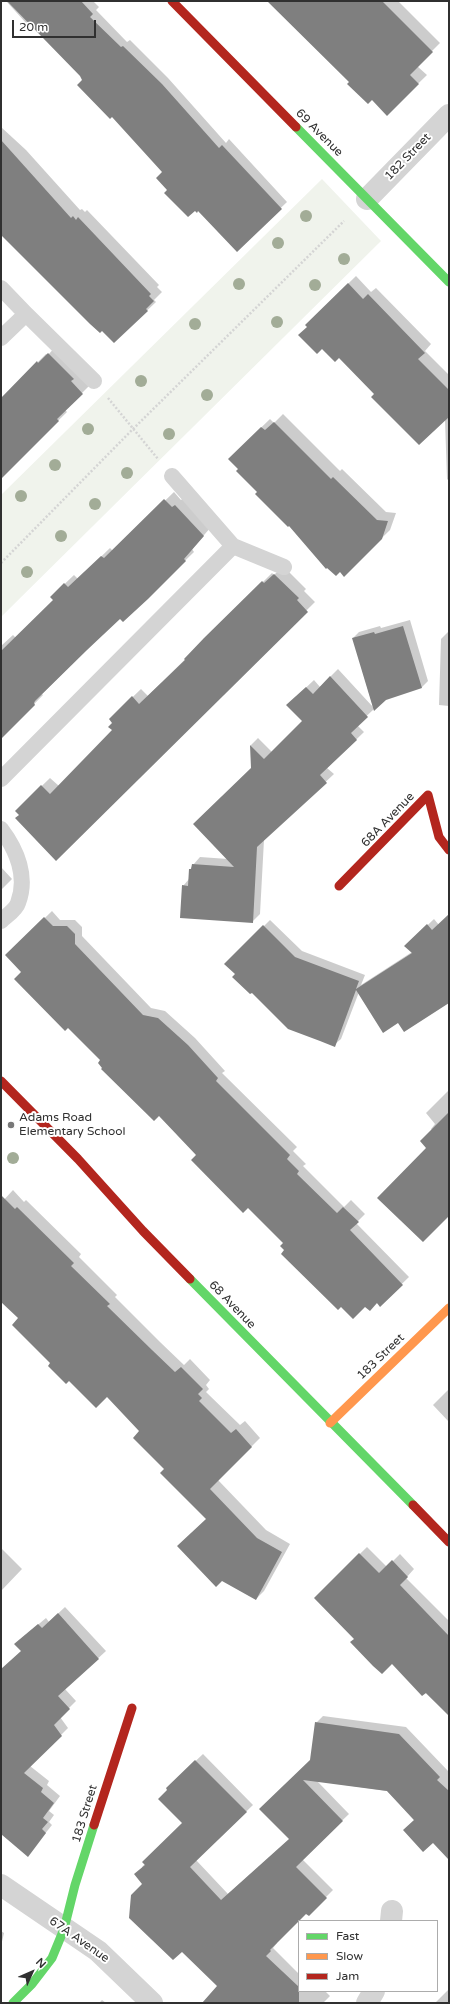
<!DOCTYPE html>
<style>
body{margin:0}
#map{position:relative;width:450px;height:2004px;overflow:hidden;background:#fff;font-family:"Varela Round",sans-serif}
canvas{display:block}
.frame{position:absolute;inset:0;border:2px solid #303030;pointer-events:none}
.legend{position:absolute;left:298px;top:1920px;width:140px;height:72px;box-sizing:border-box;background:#fff;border:1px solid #acacac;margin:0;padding:5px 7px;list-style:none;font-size:12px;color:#303030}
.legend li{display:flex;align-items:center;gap:8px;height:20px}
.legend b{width:20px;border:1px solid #acacac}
.north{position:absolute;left:12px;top:1952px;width:40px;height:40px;-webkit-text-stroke:3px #fff;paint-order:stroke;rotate:45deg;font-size:11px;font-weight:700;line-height:16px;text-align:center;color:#303030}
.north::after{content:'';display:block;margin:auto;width:14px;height:18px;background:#303030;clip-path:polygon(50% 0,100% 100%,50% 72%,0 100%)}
.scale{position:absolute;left:12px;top:20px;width:84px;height:18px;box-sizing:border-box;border:2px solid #303030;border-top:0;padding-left:5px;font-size:12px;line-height:14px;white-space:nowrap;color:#303030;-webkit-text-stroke:3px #fff;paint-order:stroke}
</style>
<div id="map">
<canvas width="450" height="2004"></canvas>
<div class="frame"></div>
<ul class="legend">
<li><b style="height:5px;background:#63d668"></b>Fast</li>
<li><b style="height:5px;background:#ff974d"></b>Slow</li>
<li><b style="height:5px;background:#b3261e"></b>Jam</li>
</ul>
<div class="north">N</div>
<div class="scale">20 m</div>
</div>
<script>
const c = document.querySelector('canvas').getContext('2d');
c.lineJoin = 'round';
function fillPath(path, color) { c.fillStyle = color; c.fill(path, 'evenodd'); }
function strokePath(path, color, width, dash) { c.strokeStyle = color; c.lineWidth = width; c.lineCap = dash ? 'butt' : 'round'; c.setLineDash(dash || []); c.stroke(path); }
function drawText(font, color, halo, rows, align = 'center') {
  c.font = font + ' "Varela Round",sans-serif'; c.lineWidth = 4; c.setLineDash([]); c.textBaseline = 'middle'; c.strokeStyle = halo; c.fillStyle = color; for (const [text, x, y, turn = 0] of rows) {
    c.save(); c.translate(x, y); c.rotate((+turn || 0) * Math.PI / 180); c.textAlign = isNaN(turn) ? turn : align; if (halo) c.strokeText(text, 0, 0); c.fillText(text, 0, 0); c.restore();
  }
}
const green = new Path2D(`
 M322,179l59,62 -380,376v-122z`);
const shadow = new Path2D(`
 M6,1h87l6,6 -3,3 31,32 3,-2 38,38 58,65 3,-4 58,63 -50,48 -39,-40 -29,-20 -5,-18 -83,-96 -53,-55 -2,2z
 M268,1h130l42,42 -23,23 10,9 -40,39 -15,-15 -22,-17z
 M1,127l25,23 54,60 2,-1 3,3 2,-2 72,75 -2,2 5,5 -8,8 2,2 -42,40 -113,-110z
 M356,276l15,16 5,-4 55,56 -6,7 24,24v106l-2,-2 -2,-59 -139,-95z
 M57,345l34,39 -26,26 2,2 -58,57 -8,3v-73l45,-45 2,1z
 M283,414l57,57 2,-2 44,43 10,1 -6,17 -46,45 -55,-51 -50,-55 -1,-19 32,-31 4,4z
 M174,492l7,8 3,-3 27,30 -19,22 2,3 -71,69 -3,-4 -78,77 1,1 -42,43v-92l12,-11 3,3 38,-38 -3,-3 23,-22 4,4 32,-31 3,3z
 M283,566l23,23 -2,2 11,11 -259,257 -40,-48 34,-33 9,8 54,-56 1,-7 -4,-4 31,-30 7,7 124,-123 2,2z
 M410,620l18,61 -6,6 -37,12 -11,10 -17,16 7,7 -37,36 7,6 -70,66 -4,74 -8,8 -69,-36 6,-7 1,-9 3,-5 7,-8 28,2 24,-91 -1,-23 7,-7 14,14 31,-31 -8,-23 19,-18 6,7 18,-18 35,38 -20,-69 6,-6 21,-6 1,2z
 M449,631v75l-10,-1 2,-66z
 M1,867l11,12 -11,11z
 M52,911l8,9h15l7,7v9l69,72 14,3 30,27 30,33 -3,2 75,74 -4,4 13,13 -3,2 41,41 7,-7 14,14 -9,9 53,54 -29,28 -95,-55 -1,-7 -125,-128 -57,-55 -95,-105z
 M449,915v86l-50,21 -40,-30 -18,47 -7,6 -98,-71 -10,-10 44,-44 32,31 63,24 -4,10 51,-33 -6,-6 28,-27 5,6z
 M449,1090v125l-21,-67 4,-18 -1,-1 4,-5 -9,-11z
 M13,1190l11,12 2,-2 55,54 -2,3 38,38 -2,2 45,45 24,23 6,-6 20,21 -4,5 3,4 -3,3 34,33 5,-4 15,17 -42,42 48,50 24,14 -26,47 -8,8 -49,-80 -42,-50 -24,-38 -34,-35 -55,-33 -33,-45 -18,-29v-86z
 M449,1389v33l-16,-17z
 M367,1547l20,20 13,-13 14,15 -8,9 43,43v94l-57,-53 -37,-23 -40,-41z
 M1,1548l21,21 -21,22z
 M65,1607l41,44 -41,38 11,12 -16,16 8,11 -38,38 19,15 -2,4 13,11 -11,15 5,4 -5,7 3,3 -24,30 -27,-21v-164l21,-19v-13l24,-20 3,4z
 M323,1716l83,11 43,45v86l-62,-67 -70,-10 32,33 -47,45 31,31 -24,24 -3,-2 -30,30 1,1 -4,5 26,26v17h26l5,5 -7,7h-107l3,-17 -76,-102 -1,-17 42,-44 -17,-35 36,-34 50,51 -57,55 32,34 62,-55 -29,-30 50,-49 5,-37z
 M1,1931l3,2 -3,13z
 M449,1989v14h-14z
 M102,2000l4,3h-7z`);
const building = new Path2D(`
 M7,1h74l12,13 -3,3 31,30 2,-1 39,38 57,64 3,-3 60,64 -45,43 -39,-41 -1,2 -2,-2 -7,6 -24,-24 3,-3 -11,-12 6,-6 -50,-55 -2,2 -33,-34 5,-5 -2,-4z
 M267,1h115l51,51 -23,23 9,9 -32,32 -15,-16 -4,4 -21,-20 2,-2z
 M1,140l70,78 2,-2 3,4 2,-3 73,77 -2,2 5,5 -8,8 2,2 -34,32 -12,-12 -2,2 -10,-9 -89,-89z
 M348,283l15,16 5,-5 57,59 -7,6 31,31v27l-30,28 -48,-48 3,-3 -35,-36 -4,4 -13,-13 -5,5 -19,-19 9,-8 -2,-2z
 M48,353l26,26 -3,2 12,13 -26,25 2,2 -58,58v-81l36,-37 1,2z
 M274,422l57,57 2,-2 44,43 11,1 -6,18 -38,38 -4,-5 -4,4 -9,-8 -1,1 -37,-43 -1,1 -33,-33 2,-2 -21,-21 2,-2 -10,-10 33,-32 4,3z
 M164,499l8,8 3,-2 29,31 -20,23 2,2 -38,38 -25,23 -3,-3 -33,31 -52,51 -1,2 1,2 -34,34v-88l52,-51 -3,-3 14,-14 4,4 33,-31 3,2z
 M274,574l25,24 -2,2 11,12 -252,249 -41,-43 4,-3 -4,-4 26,-26 9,9 62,-64 -4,-3 4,-4 -3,-4 23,-23 7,8 46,-44 -1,-1 20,-21 58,-57 2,2z
 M403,626l19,62 -36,12 -12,11 -22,-73 22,-6 1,2z
 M330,676l38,41 -17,16 6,7 -37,35 7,8 -70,64 -4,76 -73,-5 2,-33 6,1 1,-17h2l1,-5 42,3 -41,-43 58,-56 -1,-23 14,14 38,-38 -16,-16 20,-18 7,7z
 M449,914v89l-45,29 -6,-9 -15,10 -27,-43 -21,57 -15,-6 -32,-12 -36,-36 -2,1 -18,-17 3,-3 -11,-10 39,-39 32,32 64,24 -3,8 56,-36 -8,-7 23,-22 5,6z
 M44,917l9,9h14l8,8v10l68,71 15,3 30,27 30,33 -2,3 74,74 -3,4 12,12 -2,3 40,39 6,-6 16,15 -9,8 53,55 -23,22 -3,-4 -7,8 -5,-4 -12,12 -12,-12 -3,3 -57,-56 3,-4 -4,-4 3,-3 -35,-35 -5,5 -52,-53 5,-5 -37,-39 -5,5 -53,-52 1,-1 -4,-5 2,-3 -32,-32 -3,3 -51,-52 7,-7 -16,-17z
 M449,1112v104l-26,26 -46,-44 49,-50 -6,-7z
 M1,1195l14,14 2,-2 57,56 -3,3 39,38 -3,2 45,44 23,22 6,-5 22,22 -5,5 4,4 -3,3 32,32 5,-4 16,18 -42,42 47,49 25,14 -26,48 -34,-19 -6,6 -39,-41 29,-27 -46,-46 4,-4 -31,-31 6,-7 -32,-34 -11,11 -27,-27 -3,3 -18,-18 2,-3 -38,-38 6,-7 -17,-16z
 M359,1553l20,20 13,-13 16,17 -8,8 49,51v80l-23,-23 -4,3 -30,-32 -10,10 -9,-8 -23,-24 4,-3 -40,-41z
 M58,1613l41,46 -41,37 12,13 -16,16 8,11 -38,37 19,15 -2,4 13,11 -11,15 5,4 -6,7 4,4 -18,24 -27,-23v-165l20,-18 -7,-7 24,-20 4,4z
 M315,1722l84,12 41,43 -3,3 12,11v69l-16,-17 -10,9 -20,-22 11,-10 -27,-29 -84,-11 40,41 -47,46 31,31 -18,18 -3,-2 -36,36 1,1 -5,5 33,31v16h-97l15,-17 -35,-34 -9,8 -44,-42 2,-23 11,-11 -8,-10 11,-9 -3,-3 40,-39 -24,-24 9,-9 -1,-2 29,-28 52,52 -57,55 31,33 68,-61 -30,-30 51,-49z`);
const path = new Path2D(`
 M108,398l50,61
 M1,563l132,-134 211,-208`);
const lane = new Path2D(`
 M1,288l25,26
 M1,338l25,-24 68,67
 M172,476l61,70
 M1,779l232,-233 51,21
 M1,829c16,21 27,48 17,74 -2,7 -12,13 -17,18`);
const street = new Path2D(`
 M367,199l82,-84
 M1,1885l97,66 54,52
 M391,1921l1,-10
 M367,2003l7,-12`);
const fast = new Path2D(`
 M296,127l153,155
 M190,1279l223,226
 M13,2003l19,-19 20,-26 12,-29 11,-44 19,-60`);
const slow = new Path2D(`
 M330,1423l119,-115`);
const jam = new Path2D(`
 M172,1l124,126
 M339,886l89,-91 11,42 10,13
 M1,1081l77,78 65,72 47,48
 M413,1505l36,37
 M94,1825l38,-117`);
const trees = [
 [306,216],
 [278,243],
 [344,259],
 [239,284],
 [315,285],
 [277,322],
 [195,324],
 [141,381],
 [207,395],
 [88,429],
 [169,434],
 [55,465],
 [127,473],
 [21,496],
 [95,504],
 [61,536],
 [27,572],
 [13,1158]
];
const markers = [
 [11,1125,4,"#787878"]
];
const streetNames = [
 ["69 Avenue",319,133,45],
 ["182 Street",408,157,-46],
 ["68A Avenue",388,820,-46],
 ["68 Avenue",232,1305,46],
 ["183 Street",381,1357,-44],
 ["183 Street",85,1814,-73],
 ["67A Avenue",79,1940,35]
];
const poiNames = [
 ["Adams Road",19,1118],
 ["Elementary School",19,1132]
];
fillPath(green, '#f0f3ec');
fillPath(shadow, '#0003');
fillPath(building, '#7f7f7f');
strokePath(path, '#d4d4d4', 2.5, [2, 2]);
strokePath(lane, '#d4d4d4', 16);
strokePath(street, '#d4d4d4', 22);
strokePath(fast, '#63d668', 9);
strokePath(slow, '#ff974d', 9);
strokePath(jam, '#b3261e', 9);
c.fillStyle = '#a2ac97';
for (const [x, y] of trees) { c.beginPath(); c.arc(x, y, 6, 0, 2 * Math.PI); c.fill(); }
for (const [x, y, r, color] of markers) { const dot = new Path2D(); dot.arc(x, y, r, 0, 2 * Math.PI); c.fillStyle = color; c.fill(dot); strokePath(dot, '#fff', 1.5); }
drawText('12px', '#303030', '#fff', streetNames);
drawText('12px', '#303030', '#fff', poiNames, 'left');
</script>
